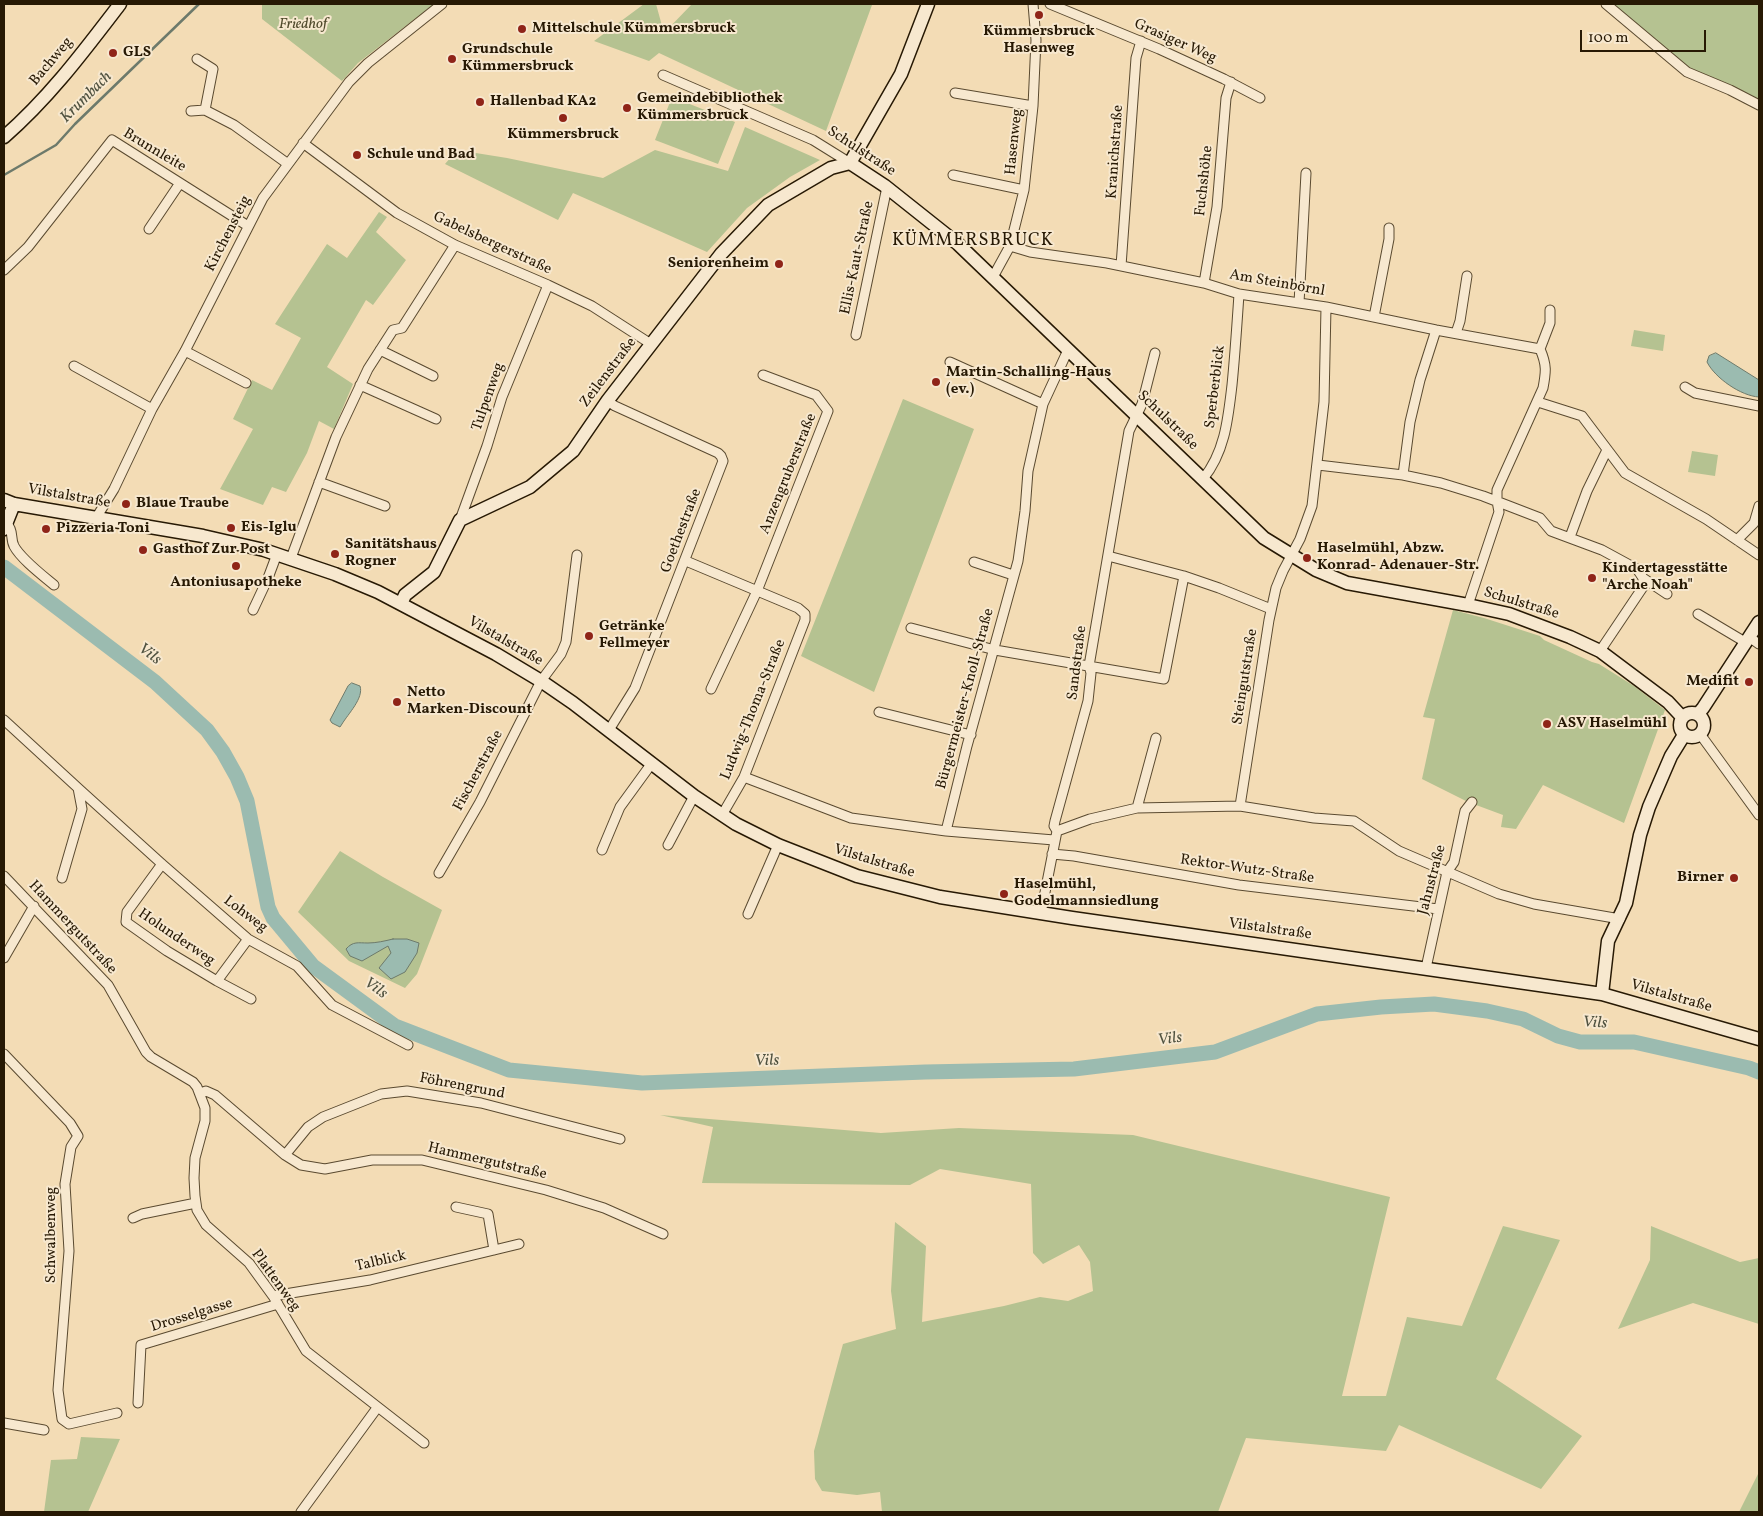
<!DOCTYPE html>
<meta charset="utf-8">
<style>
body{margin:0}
#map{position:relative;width:1763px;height:1516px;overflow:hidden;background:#f3dcb5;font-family:Vollkorn,serif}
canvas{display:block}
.frame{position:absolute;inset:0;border:5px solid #271904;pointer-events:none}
.scale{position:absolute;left:1580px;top:30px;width:126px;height:22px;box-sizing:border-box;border:2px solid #271904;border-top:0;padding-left:6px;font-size:15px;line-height:18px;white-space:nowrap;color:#271904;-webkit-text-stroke:4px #f7e8cf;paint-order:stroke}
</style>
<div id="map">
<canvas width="1763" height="1516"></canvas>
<div class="frame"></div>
<div class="scale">100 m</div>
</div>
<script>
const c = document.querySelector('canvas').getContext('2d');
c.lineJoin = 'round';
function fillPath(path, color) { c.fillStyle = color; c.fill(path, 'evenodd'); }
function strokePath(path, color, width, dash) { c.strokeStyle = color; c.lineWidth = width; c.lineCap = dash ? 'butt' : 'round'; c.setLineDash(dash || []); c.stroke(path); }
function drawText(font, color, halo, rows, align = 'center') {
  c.font = font + ' Vollkorn,serif'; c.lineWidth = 4; c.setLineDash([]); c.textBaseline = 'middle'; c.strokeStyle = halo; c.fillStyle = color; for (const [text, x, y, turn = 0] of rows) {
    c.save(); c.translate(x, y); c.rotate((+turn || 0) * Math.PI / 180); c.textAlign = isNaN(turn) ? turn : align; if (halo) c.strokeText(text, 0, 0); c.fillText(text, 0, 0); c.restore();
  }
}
const green = new Path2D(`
 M262,4h172l-76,59 -16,18 -80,-62z
 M644,4h12l8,29 28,-29h177l3,1 -46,126 -167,-78 -10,8 -55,-20z
 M1611,4h148v97l-64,-29 -52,-40z
 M672,97l63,25 -17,42 -63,-24z
 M745,127l75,33 -30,17 -43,31 -40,44 -134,-59 -15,27 -113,-56 12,-14 50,8 96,20 52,-28 73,21z
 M379,212l8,5 -11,15 30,28 -33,45 -7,-5 -39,67 26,17 -19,45 -15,-8 -12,32 -21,39 -14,-5 -9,18 -43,-16 33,-60 -20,-10 19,-39 20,10 29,-52 -26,-14 52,-80 20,14z
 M1634,330l31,5 -2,16 -32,-5z
 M903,399l71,30 -100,263 -73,-36z
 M1692,451l26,4 -3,21 -27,-4z
 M1453,610l31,8 56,18 4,4 48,22 7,2 35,22 31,24 -41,113 -81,-38 -27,44 -15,-2 2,-12 -35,-13 -46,-23 13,-60 -12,-2z
 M340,851l43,26 59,33 -25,64 -12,14 -56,-27 -51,-49z
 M660,1115l221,18 78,-5 174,7 257,62 -48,199h44l21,-79 55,9 41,-100 57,14 -64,139 86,57 -41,53 -142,-64 -13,26 -140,-13 -28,74h-336l-2,-20 -23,3 -35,-4 -7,-12 -1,-28 29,-107 53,-15 -5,-38 4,-69 31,24 -4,76 82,-16 36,-9 28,4 25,-10 -3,-29 -11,-17 -36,19 -10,-11 -2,-69 -91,-15 -30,16 -208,-2 11,-56z
 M1651,1226l89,36 19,-4v66l-66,-21 -75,26 32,-69z
 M81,1437l39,2 -32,73h-44l7,-52 26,-1z
 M1759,1472v40h-20z`);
const water = new Path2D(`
 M1716,353l43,27v17c-18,-1 -44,-19 -52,-35l2,-6z
 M352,683l8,3c4,12 -12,28 -18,38l-2,3 -8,-4 -2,-3 18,-34z
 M393,939h14l12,4 -2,10 -12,19 -14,7 -12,-11 12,-15 -3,-7 -26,15 -12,-5 -4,-7c7,-8 12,-6 22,-6 8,0 17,-2 25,-4z`);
const stream = new Path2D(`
 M4,175l52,-30 19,-21 124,-120`);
const river = new Path2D(`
 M4,567l151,115 52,48 16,22 14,25 10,24 21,106 5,11 40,48 82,60 114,44 133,13 283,-11 149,-3 141,-17 102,-38 64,-7 53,-3 53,7 36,8 35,17 22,6h54l115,26 10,4`);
const street = new Path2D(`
 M1050,4l109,45 65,30 36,19
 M1606,4l81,68 43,18 29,15
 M197,59l16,10 -8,41
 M663,75l150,65 37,23
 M955,93l78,13
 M191,111l14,-1 29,15 54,39
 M303,143l94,70 58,32 93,40 44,21 59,38
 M953,175l71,15
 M149,229l31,-46
 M1010,246l20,6 77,11 97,20 35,11 87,13 110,23 104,19
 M1121,266l15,-208 5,-17
 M4,270l24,-23 84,-107 136,86
 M993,277l17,-31 14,-56 9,-84 3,-66 -3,-36
 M1204,283l13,-76 9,-109 5,-16
 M1299,303l7,-130
 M1374,317l15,-78v-11
 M1456,333l4,-12 7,-45
 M856,335l31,-148
 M380,350l53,26
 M185,351l61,32
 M950,362l93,42
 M74,366l78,43
 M360,385l76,34
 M1685,387l10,6 64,13
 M607,401l8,5 103,47 3,3 2,5 -88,227 -26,42
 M1538,402l44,14 43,57 81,46 53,36
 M1318,465l85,10 38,8 42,13 57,22 11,13 51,19 35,19 6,9v9l-43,64
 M1403,475l7,-53 10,-42 16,-50
 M1203,479c22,-27 25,-60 29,-94 3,-30 5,-61 7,-91
 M319,482l66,24
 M96,518l18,-29 38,-80 33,-58 78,-153 86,-116 19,-19 74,-59
 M460,520l27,-74 15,-49 46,-112
 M7,524c7,7 3,14 7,22 7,13 28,29 40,39
 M1570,537l17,-46 20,-41
 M1737,540l17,-17 5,-17
 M1108,556l76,20 35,12 52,21
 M291,558l45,-121 32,-68 25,-39 9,-2 53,-83
 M686,561l112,47 7,6v6l-61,157 -22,38
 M974,562l39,13
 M1643,578l24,16
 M1468,605l31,-93 -2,-11v-11l46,-102c3,-16 4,-23 -3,-39l10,-26v-13
 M253,610l15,-32 9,-24
 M1698,614l47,28
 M911,628l84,22 169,29 20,-103
 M1749,637l10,7
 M711,689l46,-98 71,-180 -12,-16 -53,-20
 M879,712l92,23
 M4,720l74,68 4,21 -20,69
 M1700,734l59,81
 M744,777l107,41 95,13 108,9
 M78,788l84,76 86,75 49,27 35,39 76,40
 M1240,806l29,-186 7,-32 7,-17 17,-32 12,-33 12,-104 2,-95
 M1137,808l19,-70
 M946,831l21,-85 51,-185 7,-50 3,-40 13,-58 2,-9 25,-54
 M1057,831l33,-12 47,-11 103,-2 74,12 40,3 45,30 100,43 35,10 86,15
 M668,845l26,-49
 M602,850l18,-43 32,-44
 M1052,854l22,2 165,29 199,24
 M162,864l-35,48 -1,10 41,29 50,30 31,-42
 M439,873l41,-71 61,-121 20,-27 5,-12 11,-87
 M4,876l104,109 38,67 5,5 42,25 4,5 8,21v13l-10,37 -1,20 1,18 2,14 9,15 43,38 24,33 33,55 118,92
 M1041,913l16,-82 -3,-5 1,-5 33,-120 3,-28 -2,-7 40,-235 13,-27 13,-51
 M748,914l30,-69
 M4,958l30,-52
 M1426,968l21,-96 7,-10 11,-51 7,-9
 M217,981l34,18
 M4,1054l66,69 8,13 -7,11 -6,37 4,67 -11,139 4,29 7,5 48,-11
 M200,1093l6,-2 9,4 70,60 16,10 24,4 47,-9h50l124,30 58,18 59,26
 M285,1155l23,-28 15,-10 58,-23 26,-3 74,12 139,36
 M456,1207l32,7 6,36
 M133,1218l9,-4 54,-11
 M273,1296l97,-16 149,-36
 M138,1403l3,-58 137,-41
 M4,1423l40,7
 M301,1512l76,-104`);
const secondary = new Path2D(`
 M4,137c45,-39 80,-86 116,-133
 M850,163l35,23 73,58 306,294 52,32 31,13 121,22 41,9 61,23 30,14 68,51 14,15
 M850,163l51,-89 27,-70
 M4,500l10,4 189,32 61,14 71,24 43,18 118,62 45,27 32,22 121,93 42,28 42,21 79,31 83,21 132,21 530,76 157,45
 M4,529l10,-25
 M401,604l4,-9 29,-23 26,-52 70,-33 43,-36 35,-51 113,-146 47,-49 63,-37 19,-5
 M1680 725a12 12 0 1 1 24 0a12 12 0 1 1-24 0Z
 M1698,714l5,-6 56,-86
 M1602,994l6,-53 18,-38 14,-68 9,-28 22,-51 13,-21`);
const markers = [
 [1039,15,5,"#8f2418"],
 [522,29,5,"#8f2418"],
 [113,53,5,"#8f2418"],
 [452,59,5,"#8f2418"],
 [480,102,5,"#8f2418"],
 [627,108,5,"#8f2418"],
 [563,118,5,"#8f2418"],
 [357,155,5,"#8f2418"],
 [779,264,5,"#8f2418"],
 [936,382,5,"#8f2418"],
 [126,504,5,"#8f2418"],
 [231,528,5,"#8f2418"],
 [46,529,5,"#8f2418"],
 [143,550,5,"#8f2418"],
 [335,554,5,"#8f2418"],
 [1307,558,5,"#8f2418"],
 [236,566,5,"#8f2418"],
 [1592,578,5,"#8f2418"],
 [589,636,5,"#8f2418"],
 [1749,682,5,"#8f2418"],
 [397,702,5,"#8f2418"],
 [1547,724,5,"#8f2418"],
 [1734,878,5,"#8f2418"],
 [1004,894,5,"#8f2418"]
];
const parkNames = [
 ["Friedhof",303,25]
];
const poiNames = [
 ["Mittelschule Kümmersbruck",532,29],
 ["Kümmersbruck",1039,32,"center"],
 ["Hasenweg",1039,49,"center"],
 ["Grundschule",462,50],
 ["Kümmersbruck",462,67],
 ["GLS",123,53],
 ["Gemeindebibliothek",637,99],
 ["Kümmersbruck",637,116],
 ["Hallenbad KA2",490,102],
 ["Kümmersbruck",563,135,"center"],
 ["Schule und Bad",367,155],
 ["Seniorenheim",769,264,"right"],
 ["Martin-Schalling-Haus",946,373],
 ["(ev.)",946,390],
 ["Blaue Traube",136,504],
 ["Eis-Iglu",241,528],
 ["Pizzeria Toni",56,529],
 ["Sanitätshaus",345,545],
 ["Rogner",345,562],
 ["Haselmühl, Abzw.",1317,549],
 ["Konrad- Adenauer-Str.",1317,566],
 ["Gasthof Zur Post",153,550],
 ["Kindertagesstätte",1602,569],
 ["\"Arche Noah\"",1602,586],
 ["Antoniusapotheke",236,583,"center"],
 ["Getränke",599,627],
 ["Fellmeyer",599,644],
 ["Medifit",1739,682,"right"],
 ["Netto",407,693],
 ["Marken-Discount",407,710],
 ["ASV Haselmühl",1557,724],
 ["Birner",1724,878,"right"],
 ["Haselmühl,",1014,885],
 ["Godelmannsiedlung",1014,902]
];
const streetNames = [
 ["Grasiger Weg",1175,42,24],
 ["Bachweg",52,62,-50],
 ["Hasenweg",1015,142,-84],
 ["Brunnleite",154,151,31],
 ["Schulstraße",861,152,33],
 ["Kranichstraße",1116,152,-86],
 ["Fuchshöhe",1205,181,-84],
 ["Kirchensteig",229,234,-63],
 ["Gabelsbergerstraße",492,244,25],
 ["Ellis-Kaut-Straße",858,258,-78],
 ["Am Steinbörnl",1277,284,10],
 ["Zeilenstraße",609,373,-53],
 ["Sperberblick",1216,387,-83],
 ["Tulpenweg",489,397,-71],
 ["Schulstraße",1167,421,44],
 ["Anzengruberstraße",789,474,-68],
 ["Vilstalstraße",69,497,10],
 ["Goethestraße",682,531,-69],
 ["Schulstraße",1521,604,17],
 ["Vilstalstraße",505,642,30],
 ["Sandstraße",1078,663,-83],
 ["Steingutstraße",1246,677,-81],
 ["Bürgermeister-Knoll-Straße",966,699,-75],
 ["Ludwig-Thoma-Straße",754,710,-68],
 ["Fischerstraße",479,771,-62],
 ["Vilstalstraße",874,862,17],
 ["Rektor-Wutz-Straße",1247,870,8],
 ["Jahnstraße",1433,880,-75],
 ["Lohweg",245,915,37],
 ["Hammergutstraße",72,928,47],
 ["Vilstalstraße",1270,930,8],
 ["Holunderweg",176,938,34],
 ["Vilstalstraße",1671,997,16],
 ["Föhrengrund",462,1087,11],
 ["Hammergutstraße",487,1162,13],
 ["Schwalbenweg",52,1235,-90],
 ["Talblick",381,1262,-13],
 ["Plattenweg",275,1281,54],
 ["Drosselgasse",192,1316,-17]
];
const waterNames = [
 ["Krumbach",87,98,-45],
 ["Vils",149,655,37],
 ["Vils",375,989,36],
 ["Vils",1595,1024,3],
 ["Vils",1170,1040,-7],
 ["Vils",767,1062,-2]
];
const quarterNames = [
 ["KÜMMERSBRUCK",973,242]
];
fillPath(green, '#b5c291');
fillPath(water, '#9bbbb0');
strokePath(water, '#6d7a6b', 1);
strokePath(stream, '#6d7a6b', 2.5);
strokePath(river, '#9bbbb0', 15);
strokePath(street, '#5a4a30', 11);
strokePath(secondary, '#271904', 15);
strokePath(street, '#f7e8cf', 9);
strokePath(secondary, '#f7e8cf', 12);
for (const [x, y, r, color] of markers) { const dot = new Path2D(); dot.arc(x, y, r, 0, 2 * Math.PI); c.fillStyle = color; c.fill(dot); strokePath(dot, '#f7e8cf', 2); }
drawText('italic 15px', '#524c2e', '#f7e8cf', parkNames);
drawText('bold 15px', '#271904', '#f7e8cf', poiNames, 'left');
drawText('15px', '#271904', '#f7e8cf', streetNames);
drawText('italic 16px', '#505240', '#f7e8cf', waterNames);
c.letterSpacing = '1px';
drawText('18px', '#271904', '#f7e8cf', quarterNames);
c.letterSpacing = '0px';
</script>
